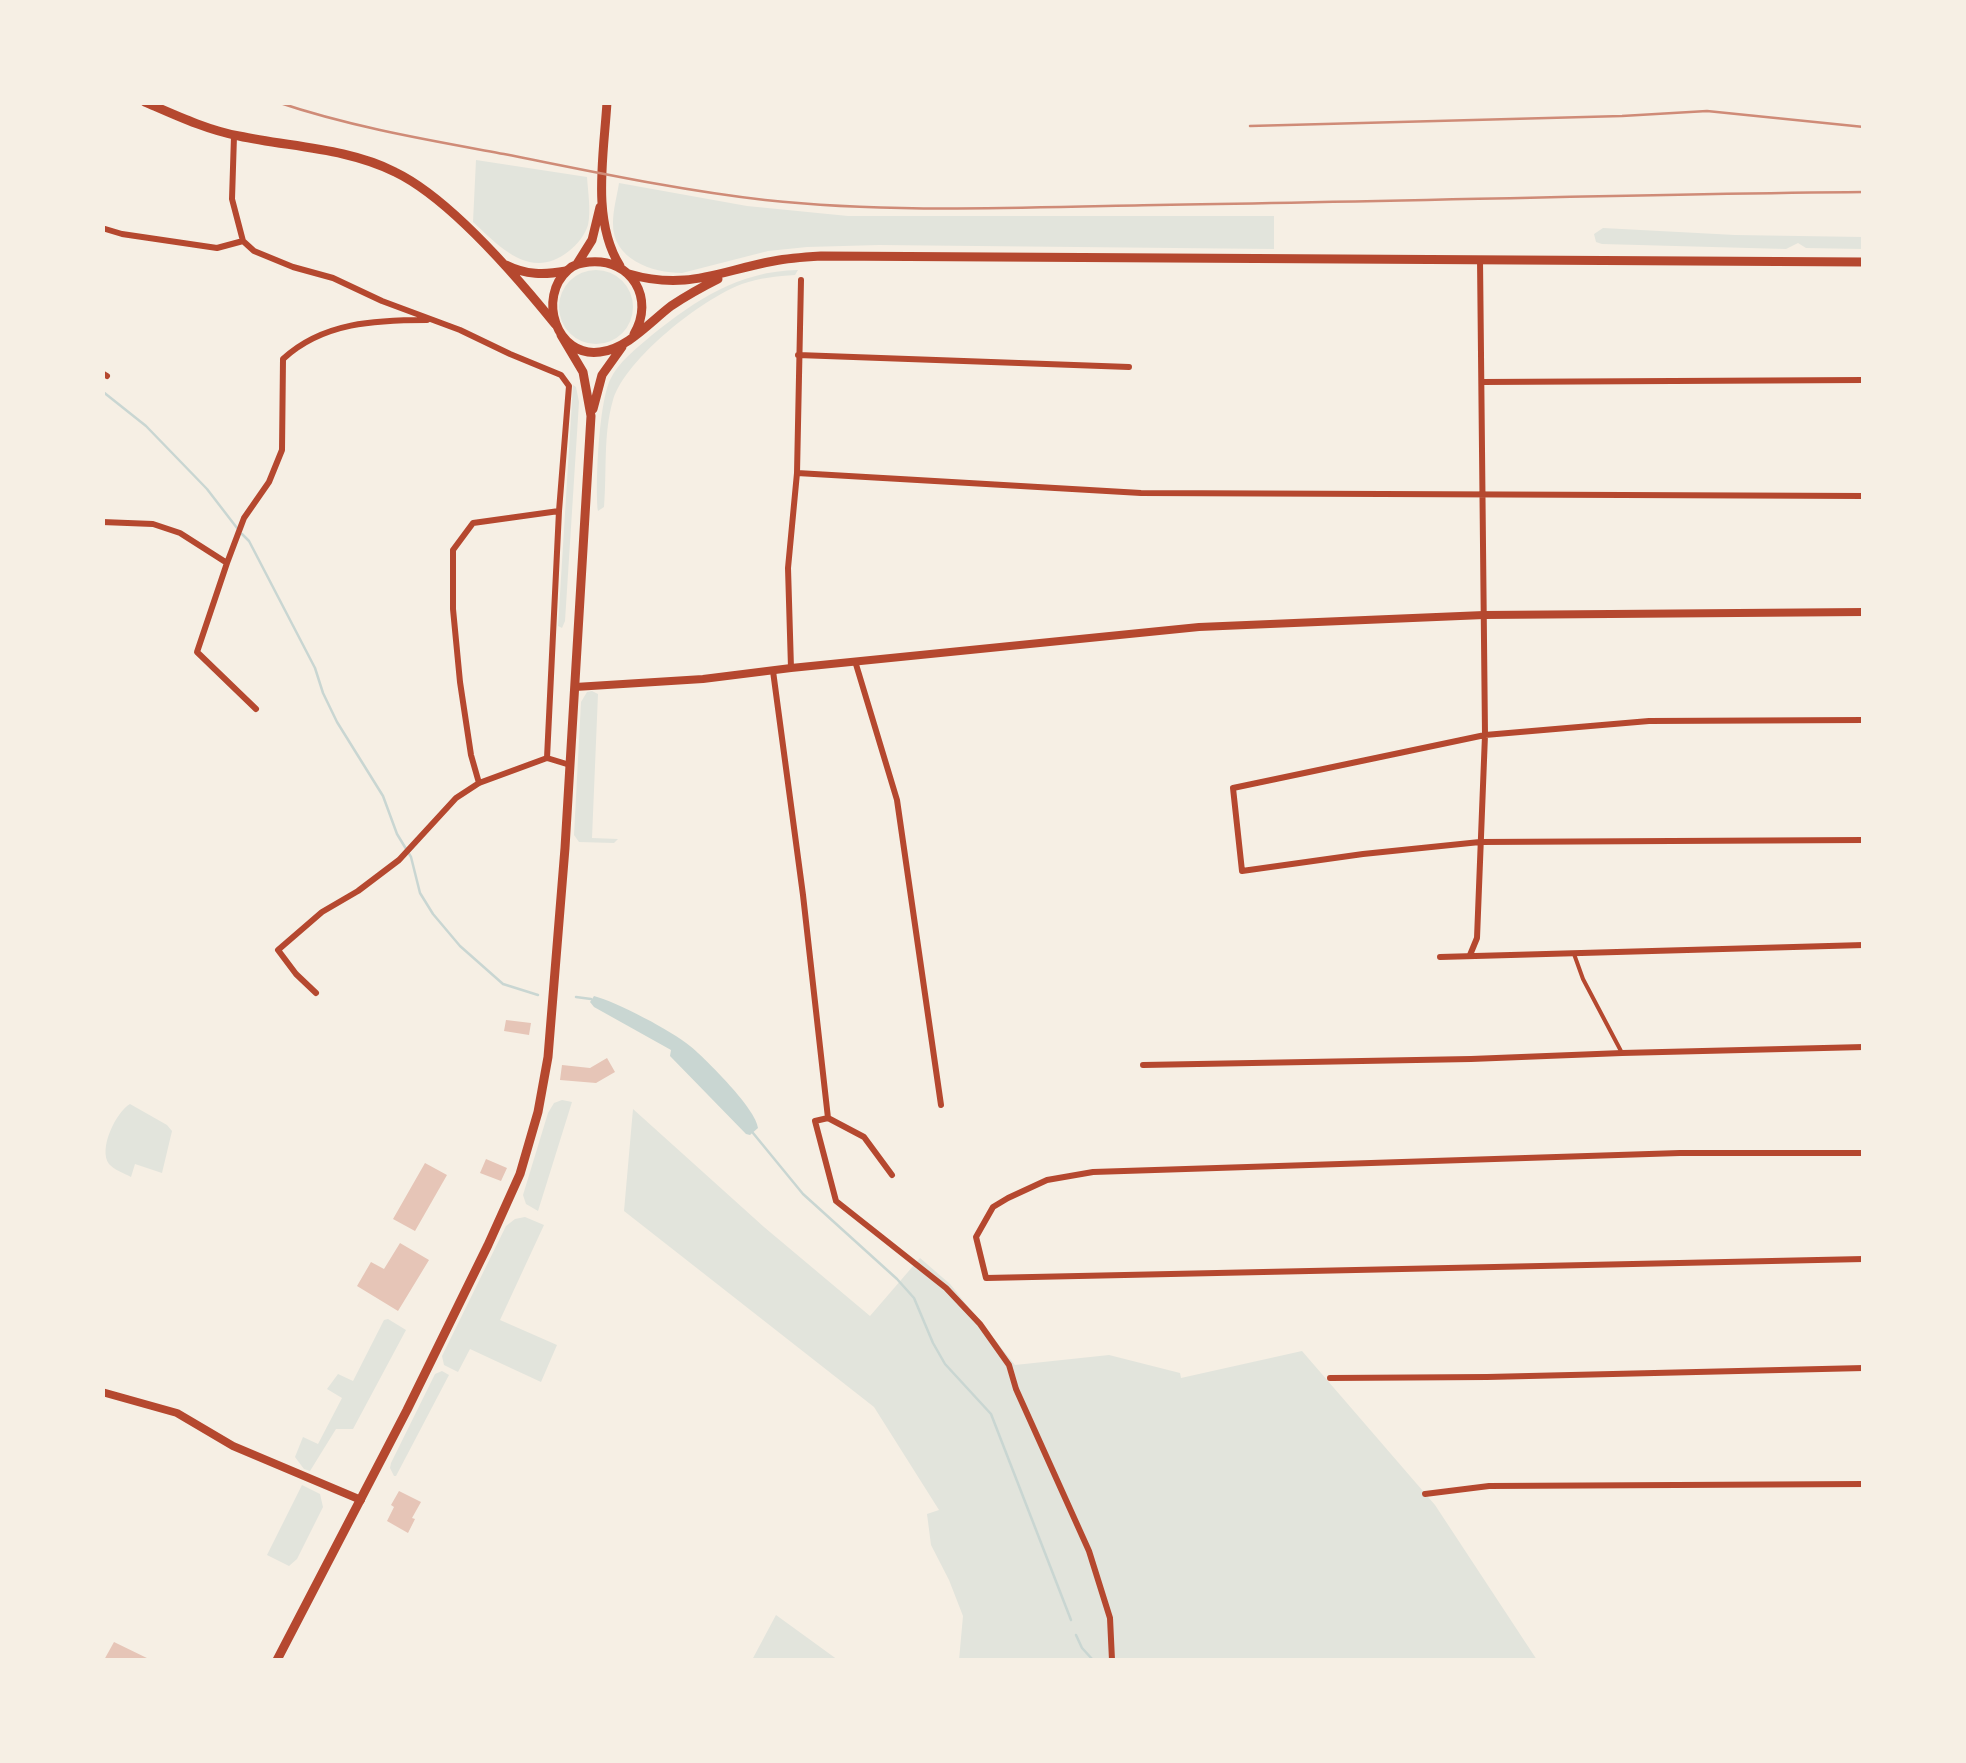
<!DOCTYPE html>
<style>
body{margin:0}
#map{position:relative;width:1966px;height:1763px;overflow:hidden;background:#f6efe4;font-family:Literata,serif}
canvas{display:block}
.frame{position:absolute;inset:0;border:105px solid #f6efe4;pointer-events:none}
</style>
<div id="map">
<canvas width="1966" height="1763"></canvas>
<div class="frame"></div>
</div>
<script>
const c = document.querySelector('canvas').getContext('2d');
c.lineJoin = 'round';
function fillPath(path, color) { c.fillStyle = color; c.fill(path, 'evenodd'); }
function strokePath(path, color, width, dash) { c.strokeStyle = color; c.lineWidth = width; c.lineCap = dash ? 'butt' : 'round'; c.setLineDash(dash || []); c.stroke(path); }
const green = new Path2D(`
 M476,160l111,17c1,15 4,34 1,48 -3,10 -11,20 -19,26 -38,30 -68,-3 -96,-29z
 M619,183l128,23 101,10h426v33l-395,-4 -72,2 -39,4 -86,22c-30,0 -70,-14 -69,-50 0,-13 4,-27 6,-40z
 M1603,228l132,7 128,2v12l-57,-1 -8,-5 -12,6 -184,-5 -6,-2 -2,-8z
 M559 307a37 37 0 1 1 74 0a37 37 0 1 1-74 0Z
 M798,270l-3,5c-18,1 -36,3 -53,9 -40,15 -116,74 -129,116 -10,34 -6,72 -9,107l-6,4c-3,-26 1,-108 12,-131 8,-18 27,-32 42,-45 44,-35 87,-64 146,-65z
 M573,385l3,2 3,15 -14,219 -3,7 -4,-2z
 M592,691l6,3 -6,144 26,1 -4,4 -35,-1 -5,-7 7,-133 6,-10z
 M562,1100l10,2 -34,109 -12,-7 -3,-9 25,-82 6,-10z
 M130,1104l37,21 5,6 -10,42 -27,-9 -4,13c-7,-4 -17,-7 -22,-13 -11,-15 7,-52 21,-60z
 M633,1109l131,118 106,89 50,-58 30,26 65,81 94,-10 71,18 1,5 121,-27 133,154 102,155h-578l4,-44 -14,-36 -18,-35 -4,-31 12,-4 -65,-103 -250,-196z
 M525,1217l19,8 -44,95 57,25 -16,37 -71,-33 -12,23 -14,-7 -2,-9 64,-130 9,-7z
 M388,1319l18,11 -53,99h-17l-26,42 -6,-2 -9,-12 8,-20 15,7 24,-46 -15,-9 11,-15 15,7 31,-61z
 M442,1371l7,4 -53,101h-2l-4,-8 1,-5 44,-89z
 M302,1485l18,9 3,13 -26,52 -8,7 -22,-11z
 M776,1615l62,45h-86z`);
const water = new Path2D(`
 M594,996c23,6 78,35 96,50 16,13 67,64 68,82l-8,7 -4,-1 -76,-78 1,-6 -77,-43 -4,-5z`);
const stream = new Path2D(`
 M102,391l44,35 61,63 30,39
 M242,534l7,7 66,127 8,25 14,29 46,74 14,38 14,23 9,36 13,21 27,32 43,38 35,11
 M576,997l15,2
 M753,1133l50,61 94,85 17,19 19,45 12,21 46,50 80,206
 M1076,1635l6,13 11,12`);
const building = new Path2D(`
 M506,1020l25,3 -2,12 -25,-4z
 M607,1058l8,14 -19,11 -36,-3 2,-15 28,3z
 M486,1159l21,9 -6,13 -21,-8z
 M425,1163l22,12 -32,56 -22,-12z
 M400,1243l29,17 -31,51 -41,-25 14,-24 13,7z
 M399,1491l22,11 -9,16 3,1 -7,14 -21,-12 7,-14 -3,-2z
 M114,1642l37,18h-47z`);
const pedestrian = new Path2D(`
 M1574,954l9,25 39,74`);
const minor = new Path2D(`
 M234,136l-2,63 11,42 11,10 39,16 40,11 49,23 78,29 50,24 51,21 8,11 -10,125 -12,247
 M102,228l20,6 95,14 26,-7
 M798,355l331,12
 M102,373l5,3
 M1482,382l382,-2
 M797,473l344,20 723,3
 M102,522l51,2 27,9 47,30 -30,89 59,57
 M227,563l17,-45 25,-36 13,-32 1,-91c40,-37 93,-39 144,-39
 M855,661l42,139 44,305
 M791,668l-3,-100 9,-95 4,-193
 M773,671l30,224 25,223
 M1864,720l-215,1 -164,14 -252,53 9,83 121,-17 117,-12 384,-2
 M547,758l23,7
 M479,783l-8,-28 -11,-73 -7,-73v-59l20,-27 86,-12
 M1470,955l7,-17 8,-203 -5,-476
 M1440,957l424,-12
 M316,993l-20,-19 -18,-24 44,-38 36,-21 41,-31 57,-62 23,-15 68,-25
 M1143,1065l328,-6 151,-6 242,-6
 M1864,1153h-184l-587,19 -46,8 -39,18 -15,9 -17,30 10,41 878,-19
 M892,1175l-28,-38 -36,-19 -13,3 21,80 110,87 34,36 29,41 7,24 73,162 21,67 2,42
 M1330,1378l157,-1 377,-9
 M1425,1494l64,-8 375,-2`);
const tertiary = new Path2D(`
 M575,687l128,-8 88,-11 408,-41 285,-12 380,-3
 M102,1392l75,21 56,33 128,54`);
const secondary = new Path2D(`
 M145,102c30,13 62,28 94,34 51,11 109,12 156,36 54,26 122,105 160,152
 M506,265c20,10 38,10 60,6`);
const primary = new Path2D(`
 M607,102c-3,52 -16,118 13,164
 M577,264l15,-24 8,-33
 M629,274c58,17 90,-3 145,-13 15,-3 31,-4 47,-5l1043,6
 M634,334c21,-35 -2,-76 -45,-72 -8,1 -15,2 -21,8 -31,27 -12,88 32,82 27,-3 50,-30 71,-46 15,-10 31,-19 47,-27
 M593,409l9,-34 20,-28
 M277,1660l130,-250 81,-165 32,-71 18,-62 10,-55 17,-209 26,-432 -8,-44 -22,-37`);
const rail = new Path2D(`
 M277,102c74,25 151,38 227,52 86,17 173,36 261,46 130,14 262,7 392,5 236,-3 471,-11 707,-13
 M1250,126l372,-10 85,-5 157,16`);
fillPath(green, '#e2e4dc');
fillPath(water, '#c9d6d2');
strokePath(stream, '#c9d6d2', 2.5);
fillPath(building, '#e6c5b7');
strokePath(pedestrian, '#b5482f', 4);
strokePath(minor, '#b5482f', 6);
strokePath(tertiary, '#b5482f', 8);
strokePath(secondary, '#b5482f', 9);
strokePath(primary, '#b5482f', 9);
strokePath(rail, '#cf8b77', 2.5);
</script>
